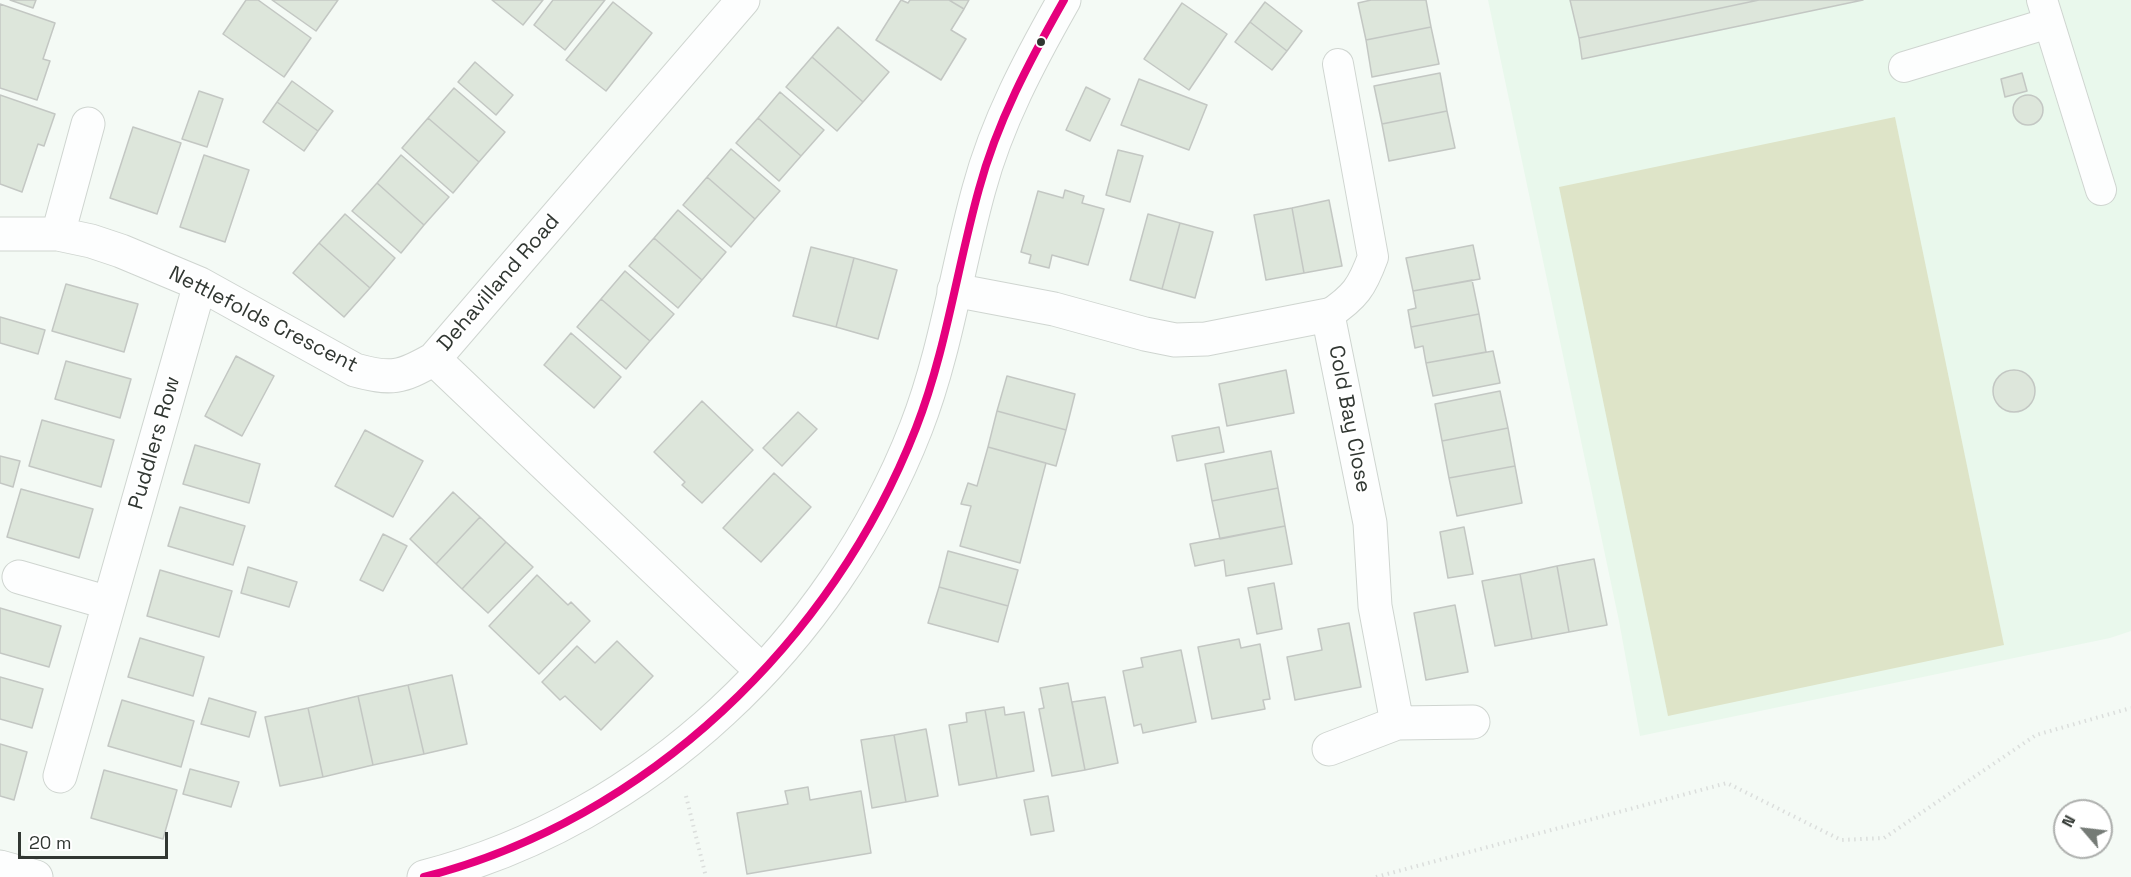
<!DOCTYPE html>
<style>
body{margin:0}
#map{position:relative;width:2131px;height:877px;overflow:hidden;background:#f4faf5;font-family:"Space Grotesk",sans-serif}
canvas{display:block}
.north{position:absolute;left:2053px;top:799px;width:60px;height:60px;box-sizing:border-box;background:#fff;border:2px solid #adafad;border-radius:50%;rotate:298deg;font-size:16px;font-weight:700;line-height:24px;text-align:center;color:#313732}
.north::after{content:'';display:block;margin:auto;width:21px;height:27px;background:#757b76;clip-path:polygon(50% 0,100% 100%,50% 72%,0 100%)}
.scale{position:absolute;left:18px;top:832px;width:150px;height:27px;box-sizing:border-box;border:3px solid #313732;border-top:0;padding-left:8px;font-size:18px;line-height:21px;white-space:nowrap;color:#313732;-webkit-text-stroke:4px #fff;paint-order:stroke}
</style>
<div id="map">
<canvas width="2131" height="877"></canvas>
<div class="north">N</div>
<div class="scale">20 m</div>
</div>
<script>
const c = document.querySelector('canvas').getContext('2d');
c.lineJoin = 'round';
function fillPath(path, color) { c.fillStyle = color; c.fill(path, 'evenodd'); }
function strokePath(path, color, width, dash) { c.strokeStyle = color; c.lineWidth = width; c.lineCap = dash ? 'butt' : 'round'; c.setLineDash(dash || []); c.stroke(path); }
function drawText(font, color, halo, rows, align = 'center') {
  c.font = font + ' "Space Grotesk",sans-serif'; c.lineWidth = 5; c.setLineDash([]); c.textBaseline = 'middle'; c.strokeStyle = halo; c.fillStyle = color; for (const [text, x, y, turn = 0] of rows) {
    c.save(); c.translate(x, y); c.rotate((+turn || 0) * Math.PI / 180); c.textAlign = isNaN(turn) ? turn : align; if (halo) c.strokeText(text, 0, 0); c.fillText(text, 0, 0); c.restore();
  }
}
const built = new Path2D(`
 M1488,0h643v631l-21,7 -470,98 -21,-115z`);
const green = new Path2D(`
 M1895,117l109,528 -336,71 -109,-529z`);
const building = new Path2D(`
 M10,0h26l-3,8z
 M246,0h12l53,38 -27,39 -61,-43z
 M272,0h66l-22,31z
 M492,0h51l-20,25z
 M553,0h52l-40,50 -31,-25z
 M901,0l7,3 2,-3h39l15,9 -13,21 15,9 -25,41 -65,-40z
 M949,0h20l-5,9z
 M1371,0h55l5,27 -65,13 -8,-37z
 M1570,0h189l-180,38z
 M1759,0h104l-281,59 -3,-21z
 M613,2l39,31 -46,58 -40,-31z
 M1265,2l37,29 -15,20 -37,-29z
 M1182,3l45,31 -38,56 -45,-31z
 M0,4l55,19 -12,36 7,2 -13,39 -37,-12z
 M1250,22l37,29 -15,19 -37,-28z
 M838,27l51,45 -26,30 -51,-45z
 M1431,27l8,37 -67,13 -6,-37z
 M812,57l51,45 -26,29 -51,-44z
 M475,62l38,33 -17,20 -38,-33z
 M1440,73l7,38 -65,13 -8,-38z
 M2022,73l5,18 -22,6 -4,-18z
 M1139,79l68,26 -18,45 -68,-25z
 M292,81l41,30 -15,20 -41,-29z
 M1086,87l24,12 -20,42 -24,-11z
 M454,88l51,44 -26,30 -51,-44z
 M199,91l24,8 -16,48 -25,-8z
 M780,92l44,38 -23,26 -43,-38z
 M0,95l55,19 -11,32 -6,-2 -16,48 -22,-8z
 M2013 110a15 15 0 1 1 30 0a15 15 0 1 1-30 0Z
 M277,102l41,29 -14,20 -41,-29z
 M1447,111l8,37 -66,13 -7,-37z
 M428,118l51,44 -26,31 -51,-45z
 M758,118l43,38 -22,25 -43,-38z
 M133,127l48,16 -24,71 -47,-16z
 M731,149l49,42 -25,28 -48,-42z
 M1118,150l25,6 -13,46 -24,-7z
 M204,155l45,15 -24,72 -45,-15z
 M401,155l48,42 -25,28 -47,-42z
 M707,177l48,42 -24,28 -48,-42z
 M377,183l47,42 -23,28 -49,-42z
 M1065,190l19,6 -2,7 22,6 -16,56 -36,-10 -3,13 -20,-5 2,-8 -10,-3 17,-61 25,7z
 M1329,200l13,66 -38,7 -12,-65z
 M1292,208l12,65 -38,7 -12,-65z
 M678,210l48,42 -24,28 -48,-42z
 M345,214l50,44 -25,30 -51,-45z
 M1148,214l32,9 -18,66 -32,-9z
 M1180,223l33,9 -18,66 -33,-9z
 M654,238l48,42 -24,28 -49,-42z
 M319,243l51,45 -26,29 -51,-44z
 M1473,245l7,34 -67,12 -7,-33z
 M811,247l43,11 -18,69 -43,-11z
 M854,258l43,12 -19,69 -42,-12z
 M625,271l49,43 -24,27 -49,-42z
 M1472,280l7,34 -68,13 -3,-17 8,-2 -3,-17z
 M66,284l72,20 -14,48 -72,-21z
 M601,299l49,42 -24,28 -49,-42z
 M1479,314l7,38 -60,11 -3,-17 -8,2 -4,-21z
 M0,317l45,13 -7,24 -38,-11z
 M571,333l50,44 -27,31 -50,-43z
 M1493,351l7,32 -67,13 -7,-33z
 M236,356l38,20 -32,60 -37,-20z
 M66,361l65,18 -11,39 -65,-19z
 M1286,370l8,43 -67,13 -8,-42z
 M1993 391a21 21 0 1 1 42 0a21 21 0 1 1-42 0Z
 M1007,376l68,18 -9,36 -69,-19z
 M1500,391l8,37 -66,13 -7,-37z
 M702,401l51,49 -51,53 -20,-18 3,-3 -31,-30z
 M997,411l69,19 -10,36 -68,-19z
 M798,412l19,17 -35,37 -19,-18z
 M42,420l72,20 -13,47 -72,-21z
 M1219,427l5,25 -47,9 -5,-25z
 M1508,428l7,38 -66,12 -7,-37z
 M365,430l58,31 -30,56 -58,-31z
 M195,445l65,19 -11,39 -66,-19z
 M988,447l58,16 -26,100 -60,-17 11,-40 -10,-2 7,-21 9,3z
 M1271,451l7,37 -66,13 -7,-37z
 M0,456l20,5 -7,26 -13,-4z
 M1515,466l7,37 -65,13 -8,-38z
 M774,473l37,34 -50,55 -38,-34z
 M1278,488l7,38 -65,13 -8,-38z
 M21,489l72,20 -14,49 -72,-21z
 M453,492l27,25 -44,47 -26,-25z
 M180,507l65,19 -12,39 -65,-19z
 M480,517l26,25 -44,47 -26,-25z
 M1285,526l7,38 -66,12 -2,-16 -29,6 -5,-22z
 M1464,527l9,47 -25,4 -8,-46z
 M383,534l24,12 -24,45 -23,-11z
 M506,542l27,25 -45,46 -26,-24z
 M948,551l70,19 -10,36 -69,-19z
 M1594,559l13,66 -38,7 -12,-66z
 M1557,566l12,66 -37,7 -12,-65z
 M248,567l49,15 -8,25 -48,-14z
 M160,570l72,21 -13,46 -72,-21z
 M1520,574l12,65 -37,7 -13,-65z
 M537,575l31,30 3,-3 19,19 -51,53 -50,-48z
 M1274,583l8,46 -25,5 -9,-46z
 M939,587l69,19 -10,36 -70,-19z
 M1455,605l13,67 -42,8 -12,-67z
 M0,608l61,18 -12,41 -49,-14z
 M1349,623l12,64 -66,13 -8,-43 35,-7 -4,-21z
 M140,638l64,19 -11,39 -65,-19z
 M1239,639l2,9 19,-4 10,55 -7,1 2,9 -53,10 -14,-72z
 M617,641l36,35 -52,54 -36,-34 -5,4 -18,-18 35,-36 18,17z
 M1181,650l15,72 -53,11 -2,-9 -7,2 -11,-55 20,-4 -2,-9z
 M452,675l15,69 -43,10 -16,-69z
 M0,677l43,12 -11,39 -32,-9z
 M1068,683l17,87 -33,6 -13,-67 5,-1 -4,-20z
 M408,685l16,69 -51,11 -15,-69z
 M358,696l15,69 -50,12 -15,-69z
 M1105,697l13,66 -33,7 -13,-68z
 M209,698l47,14 -7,25 -48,-13z
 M122,700l72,21 -13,46 -73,-21z
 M1004,707l1,8 19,-3 10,59 -37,7 -12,-68z
 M308,708l15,69 -43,9 -15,-69z
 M985,710l12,68 -38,7 -10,-60 18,-3 -1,-9z
 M926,729l12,67 -32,6 -12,-67z
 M894,735l12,67 -34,6 -11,-68z
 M0,744l27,8 -13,48 -14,-4z
 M190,769l49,13 -8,25 -48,-13z
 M104,770l73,20 -14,49 -72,-21z
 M808,787l2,13 51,-9 10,62 -124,21 -10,-61 51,-9 -3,-13z
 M1048,796l6,35 -23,4 -7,-35z`);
const path = new Path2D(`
 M686,796l20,81
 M1376,877l351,-94 114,57 43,-2 152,-103 95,-27`);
const service = new Path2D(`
 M2042,0l59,190
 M1904,67l145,-44
 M1328,315c27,-18 34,-28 45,-58l-35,-193`);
const minor = new Path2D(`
 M743,0l-309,359 328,312
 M0,234h58l33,7 30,10 79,33 155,86c36,10 46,8 79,-11
 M58,234l30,-110
 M954,290l100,19 91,25 30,6 31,-1 122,-24 42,208 5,83 22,117
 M19,577l90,26
 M1329,749l68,-26 76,-1
 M60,776l140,-492`);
const tertiary = new Path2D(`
 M0,867l36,10
 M424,877c223,-57 409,-236 492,-449 30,-77 41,-160 63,-239 18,-67 51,-129 85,-189`);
const bus1 = new Path2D(`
 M424,877c223,-57 409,-236 492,-449 30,-77 41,-160 63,-239 18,-67 51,-129 85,-189`);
const markers = [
 [1041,42,5,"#313732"]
];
const streetNames = [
 ["Dehavilland Road",499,283,-49],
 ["Nettlefolds Crescent",263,320,27],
 ["Cold Bay Close",1349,419,79],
 ["Puddlers Row",155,443,-74]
];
fillPath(built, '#e9f8ec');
fillPath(green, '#dee4c8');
fillPath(building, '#dde6db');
strokePath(building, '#c3c7c3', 1.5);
strokePath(service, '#cfd5d0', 32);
strokePath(minor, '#cfd5d0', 35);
strokePath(tertiary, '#cfd5d0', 35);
strokePath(path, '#dbdedc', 4, [1.5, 4.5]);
strokePath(service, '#fdfefe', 30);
strokePath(minor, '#fdfefe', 33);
strokePath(tertiary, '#fdfefe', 33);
strokePath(bus1, '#e5007d', 8);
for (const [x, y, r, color] of markers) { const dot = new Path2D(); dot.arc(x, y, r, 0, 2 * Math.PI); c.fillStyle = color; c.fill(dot); strokePath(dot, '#fff', 2); }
drawText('21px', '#313732', '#fff', streetNames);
</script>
